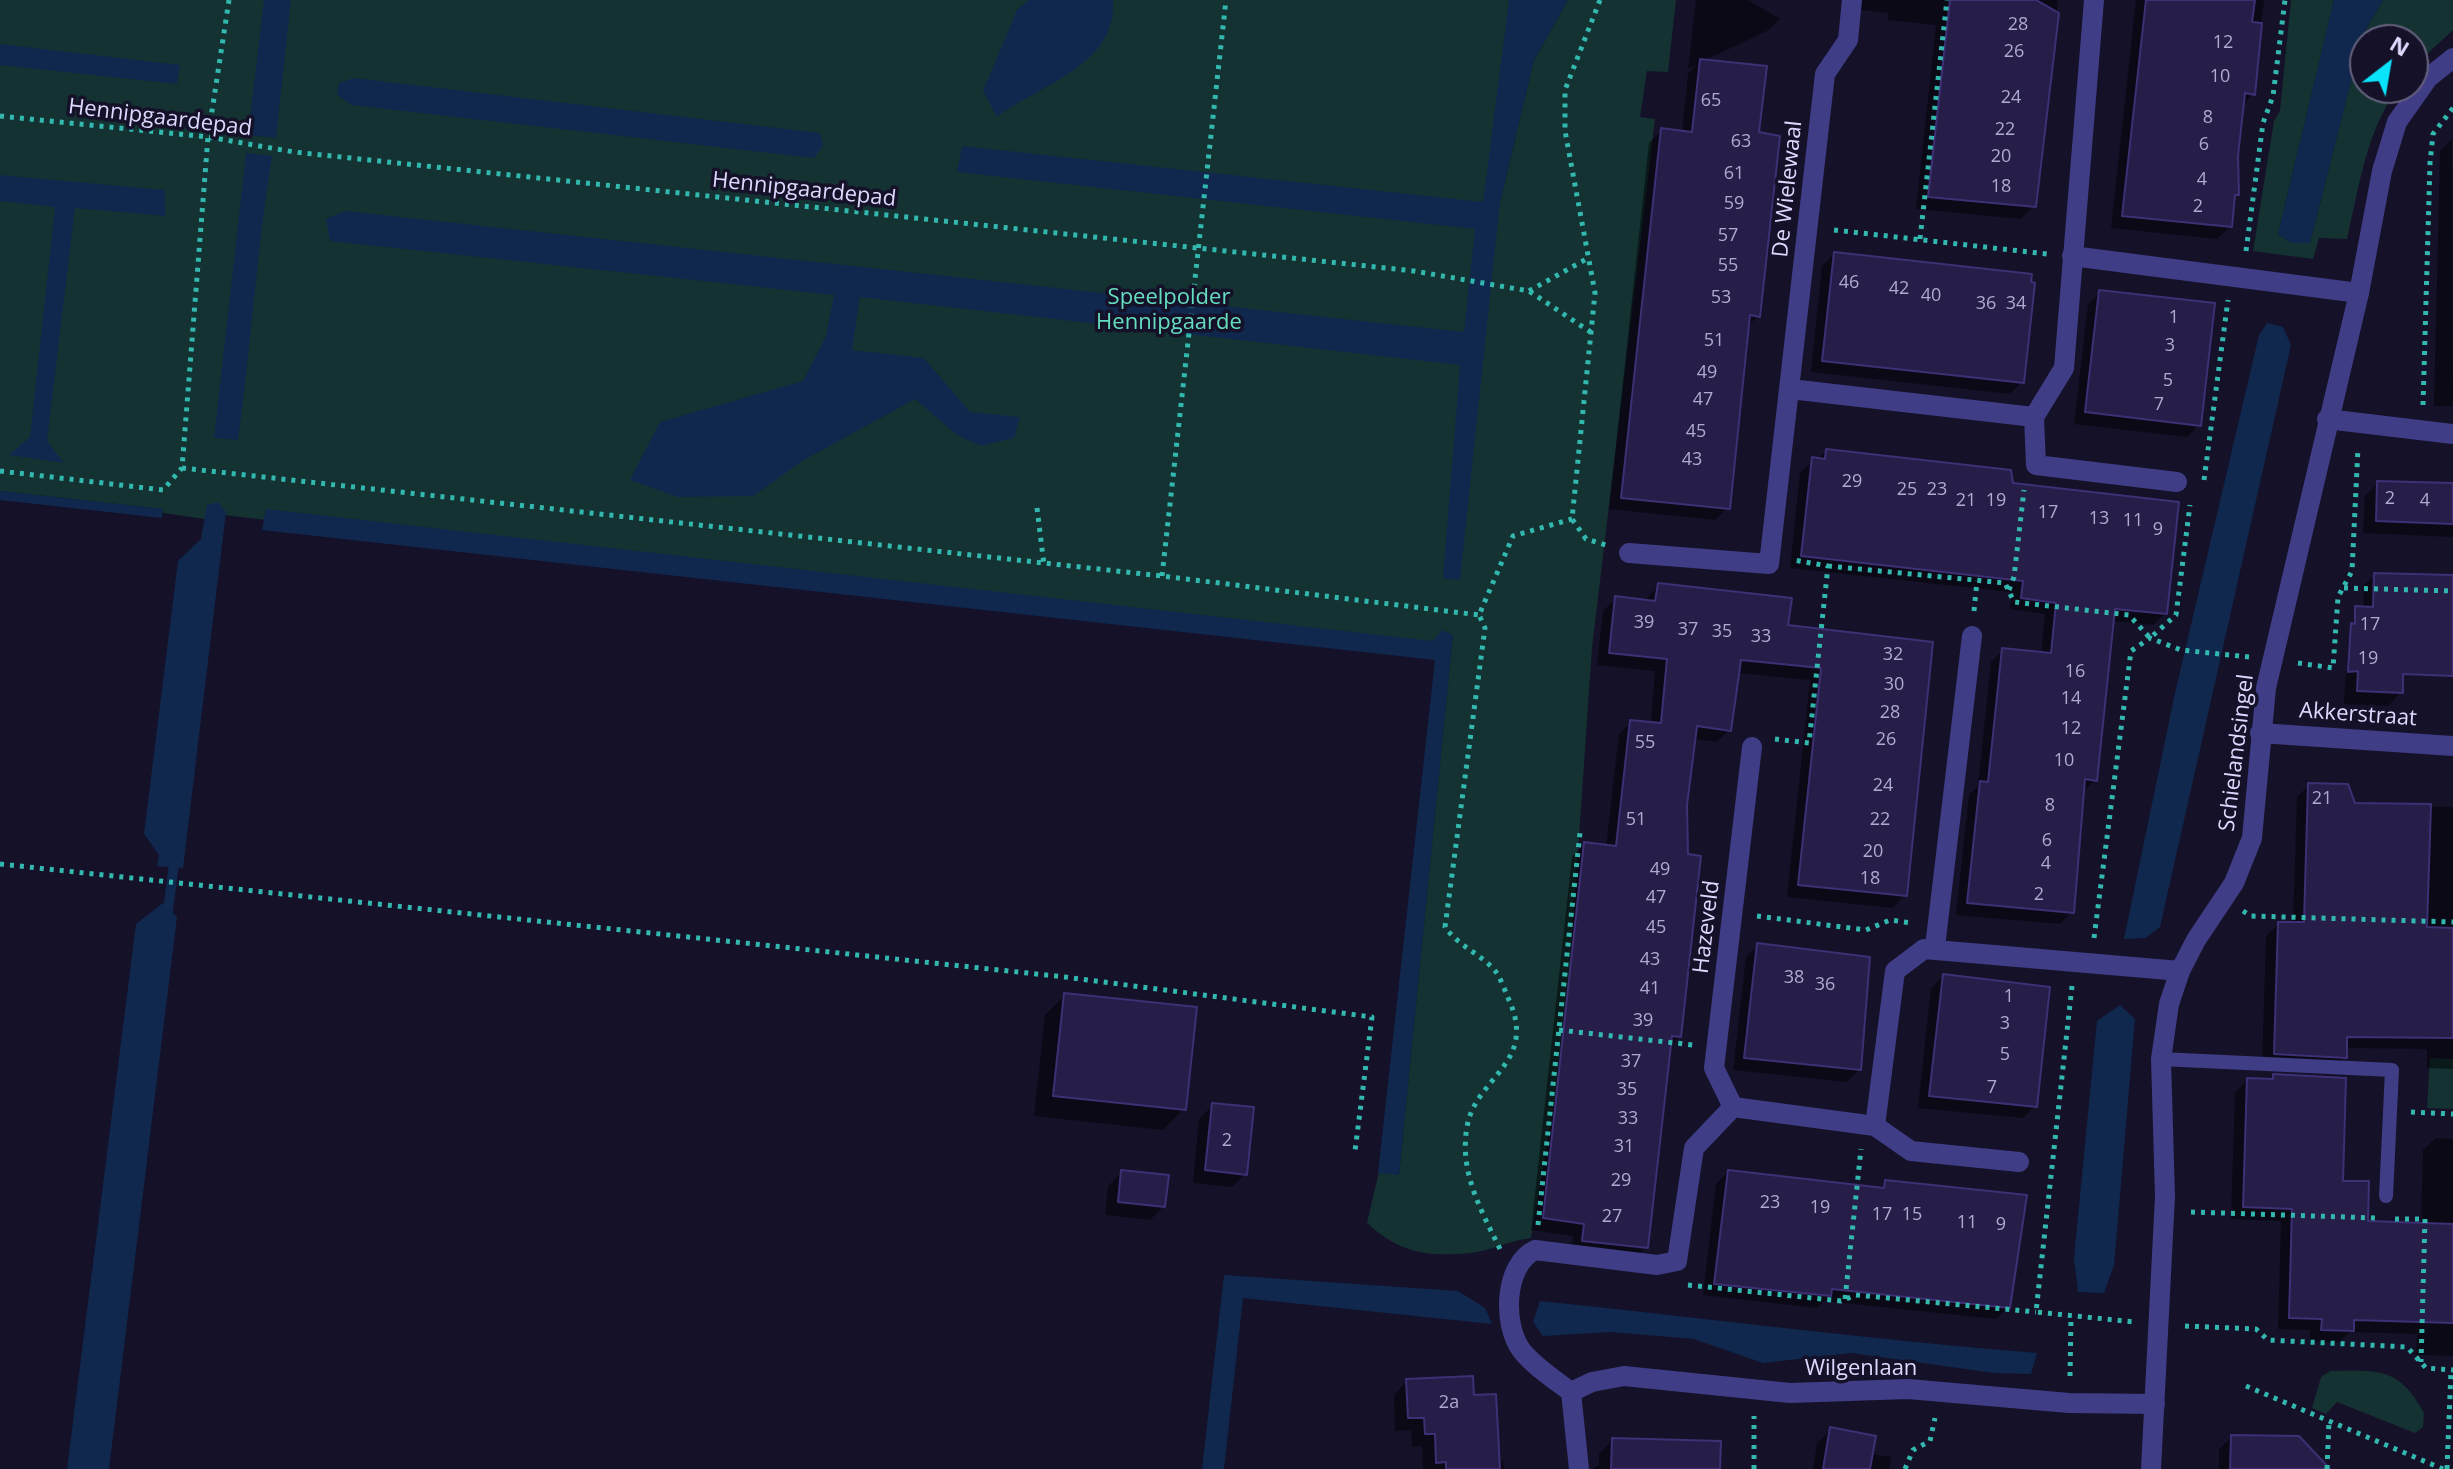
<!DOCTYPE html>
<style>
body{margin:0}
#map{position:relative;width:2453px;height:1469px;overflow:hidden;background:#151129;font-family:"Open Sans",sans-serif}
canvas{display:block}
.north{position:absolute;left:2349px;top:24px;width:80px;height:80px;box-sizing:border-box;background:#151129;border:2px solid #65617e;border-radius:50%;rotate:31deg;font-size:22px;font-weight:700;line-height:32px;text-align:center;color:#ddd9fe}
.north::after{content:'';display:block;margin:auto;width:28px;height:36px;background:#0ae4fa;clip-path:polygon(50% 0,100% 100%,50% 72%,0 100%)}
</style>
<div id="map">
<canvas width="2453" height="1469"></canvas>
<div class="north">N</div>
</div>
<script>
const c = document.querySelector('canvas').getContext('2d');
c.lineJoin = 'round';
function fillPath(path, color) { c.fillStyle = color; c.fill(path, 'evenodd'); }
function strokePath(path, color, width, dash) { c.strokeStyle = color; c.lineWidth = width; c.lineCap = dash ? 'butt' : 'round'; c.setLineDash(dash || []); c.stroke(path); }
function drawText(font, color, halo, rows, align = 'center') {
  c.font = font + ' "Open Sans",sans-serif'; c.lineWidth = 7; c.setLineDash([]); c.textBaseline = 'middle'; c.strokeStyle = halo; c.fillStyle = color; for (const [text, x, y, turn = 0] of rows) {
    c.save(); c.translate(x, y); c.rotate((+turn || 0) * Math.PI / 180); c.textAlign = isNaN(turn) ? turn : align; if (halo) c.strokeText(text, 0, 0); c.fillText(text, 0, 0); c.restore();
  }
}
const green = new Path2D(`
 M0,0h1518l-18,202 34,-142 34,-60h108l-8,72 -21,-1 -7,46 15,2 -63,529 -27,391 -34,199c-21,2 -40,13 -60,15 -45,4 -71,0 -104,-30l12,-51 20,3 54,-541 -10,21 -1237,-142 -1,6 -42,-6 -1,-4 -162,-18z
 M2291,0h43l-56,234 14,9h18l53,-209 20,-34h70v30l-40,37v-27h-48v48h33c-32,44 -39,99 -51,151l-28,-1 -6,21 -60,-8 21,-130 6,-10z
 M2430,1058l23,1v50l-26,-1z
 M2330,1371c49,0 68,-5 94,42l-1,14 -8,6 -78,-31 -11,12 -14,-6 9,-31z`);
const water = new Path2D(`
 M264,0h27l-15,138 -28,-3z
 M1029,0h84c4,66 -71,83 -116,117l-14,-26 34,-81z
 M1509,0h59l-34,60 -34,142 -40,378 -17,-2 17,-213 -600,-68 -8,53 72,8 46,54 50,5 -6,21 -33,8 -24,-11 -42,-36 -111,61 -51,36 -75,1 -48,-17 30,-58 143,-41 23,-45 8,-41 -504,-54 -4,-22 19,-8 1119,121 11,-103 -518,-57 5,-26 521,56z
 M2334,0h49l-20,34 -53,209h-18l-14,-9z
 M0,44l180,21 -3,19 -177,-19z
 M354,78l466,55 3,13 -9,12 -463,-53 -14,-11 2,-11z
 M246,153l26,3c-15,94 -21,189 -34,284l-24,-2z
 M0,175l165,15v26l-90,-8 -28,233 17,22 -55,-8 21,-18 25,-230 -55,-6z
 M2267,323l16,4 8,18 -131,582 -14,11 -22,1 51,-246 84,-358z
 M0,491l163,18 -1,9 -162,-18z
 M218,502l8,10 -43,356 -26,-2 2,-11 -15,-21 34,-273 23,-22 6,-34z
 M266,509l1167,132 9,-11 11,5 -54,540 -21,-2 57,-513 -1173,-130z
 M163,903l14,14 -68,552h-42l69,-545z
 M2120,1005l15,14 -21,246 -10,28 -26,-1 -4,-34 23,-237z
 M1224,1275l234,16 27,17 7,16 -249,-26 -19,171h-22z
 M1540,1301c166,17 331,39 497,52l-6,21 -37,-1 -143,-20 -88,10 -69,-24 -84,-7 -67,4 -10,-14z`);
const shadow = new Path2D(`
 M1696,0h52l32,19 -13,12 -64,30 54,73 1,182 -11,11 -19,181 -13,12 -106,-11 40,-366 13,-13 20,3 6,-59 8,-9 -8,4z
 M1851,0h207l-24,206 -13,13 -105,-10 20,-184 -48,-5v-7l-36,-4z
 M2136,0h128l-11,94 -11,11 -6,51 1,39 -4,4 -3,28 -13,12 -106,-11z
 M2452,139l1,267h-19l6,-255z
 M1834,254l188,128 -12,12 -199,-22 11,-106z
 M2100,292l99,133 -12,12 -113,-13 14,-119z
 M1827,451l185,34 153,128 -12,12 -41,-4 -17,159 -13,13 -10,119 -12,12 -104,-9 13,-120 9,-9 13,-124 12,-12 38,4 4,-40 -35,-5 1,-17 -221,-24 10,-96z
 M2378,483l75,2v52l-90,-4 2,-37z
 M2375,575l78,2v43l-90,-2 1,-33z
 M1658,585l128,42 145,16 -26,252 -12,13 -106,-11 23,-217 -73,-7 -8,57 -12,12 -24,-3 -8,66 -5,231 -11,11 -23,200 -13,13 -62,-7 2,-17 -42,-6 41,-373 12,-13 22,3 13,-113 12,-12 20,2 4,-53 -58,-6 6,-54 13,-13 29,4z
 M2360,659l41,33 -13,14 -44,-2 2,-32z
 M2309,785l44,20 100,2v262l-26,-1v-19l-82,-1v9l-12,12 -71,-3 4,-130 13,-12h14l4,-127z
 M1758,945l112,24 -11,101 -12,12 -114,-12 13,-113z
 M1943,976l92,130 -12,12 -105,-10 13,-120z
 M1065,995l119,114 -21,21 -129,-14 11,-101z
 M2274,1076l92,147 55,2 2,-75 13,-12 17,1v217l-37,-1 1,-21 -67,-2 -11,10h-29v-12l-32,-1 3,-108 -50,-2 4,-127 13,-12 22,1z
 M1213,1105l32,69 -13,13 -39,-4 6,-64z
 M1122,1172l42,34 -14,14 -45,-5 3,-29z
 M1728,1172l150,17 8,-7 122,125 -12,12 -172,-18 -7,7 -114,-13 13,-111z
 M1407,1381l65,16 25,63h6l1,9h-81l-1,-23 -10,1 -1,-17 -16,1 -1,-36z
 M1831,1430l40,24 20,3 -2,12h-76l4,-26z
 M2232,1437l80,32h-93v-20z
 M1612,1440l106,29h3h-129l7,-4v-11z`);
const stream = new Path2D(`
 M167,919l8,-63`);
const building = new Path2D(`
 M1950,0h86l23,13 -23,194 -108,-10z
 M2146,0h109l-3,22 10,1 -7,72 -10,-2 -7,63 1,39h-4l-3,32 -110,-11z
 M1700,59l67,7 -8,66 21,4 -20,181 -10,-2 -20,194 -109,-11 40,-370 31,4z
 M1834,252l198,22 -1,8 4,1 -11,100 -202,-22z
 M2099,290l116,13 -14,123 -116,-14z
 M1826,449l185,21 2,13 166,19 -12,112 -52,-5 -18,172 -12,-2 -11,134 -107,-10 13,-122 8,1 14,-134 49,5 5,-50 -35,-5 2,-17 -222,-25 11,-99 13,2z
 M2377,481l76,2v41l-77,-3z
 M2374,573l79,2v101l-50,-2v19l-46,-2 1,-20 -10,1 3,-49 4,1v-18l18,1z
 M1658,583l134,15 -4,27 145,17 -26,254 -109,-11 23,-217 -80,-8 -10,71 -34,-5 -10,79 1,49 13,2 -20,181 -9,-1 -24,212 -66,-7 2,-17 -41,-6 41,-376 32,4 14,-126 31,3 6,-64 -58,-6 6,-57 40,5z
 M2308,783l40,1 7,19 76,1 -4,123 26,1v110l-106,-1v21l-73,-4 4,-132h26z
 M1757,943l113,14 -9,113 -117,-12z
 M1943,974l107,13 -13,120 -108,-11z
 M1064,993l133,14 -11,103 -133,-14z
 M2273,1074l73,4 -3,103h26l-1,40 85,3v99l-99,-3v11l-33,-1 1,-11 -33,-1 3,-109 -49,-2 4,-129 26,1z
 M1212,1103l42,4 -7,68 -42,-5z
 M1121,1170l48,5 -4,32 -47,-5z
 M1728,1170l156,18 1,-8 142,15 -17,113 -178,-19 -1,7 -117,-12z
 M1473,1376l1,19 22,-1 4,75h-54v-7l-10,1 -1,-29h-10l-1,-16h-16l-2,-39z
 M1830,1427l46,9 -6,33h-47z
 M2231,1435l68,1 31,33h-100z
 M1612,1438l109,3 -1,28h-109z`);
const path = new Path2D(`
 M1600,0l-35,90v41l30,162 -23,226 14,20 20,6
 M0,116l208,21 86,15 1120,119 115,20 63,42
 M1834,230l213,24
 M1920,239l27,-239
 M2246,251l17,-128 10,-27 12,-96
 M1529,291l61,-34
 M2423,405l7,-242 3,-29 20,-26
 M182,468l980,108 317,39
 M0,471l163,19 19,-22 26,-331 21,-137
 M2204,480l24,-180
 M1037,508l7,57
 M1828,566l177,17 9,19 115,13 21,23 26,-23 14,-110
 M1162,576l64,-576
 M2344,588l109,3
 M2009,590l5,-13 10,-87
 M1974,611l3,-30
 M2298,663l35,5 5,-71 14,-26 6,-123
 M1775,739l34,4 19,-177 -34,-6
 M0,864l1065,113 307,40 -17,134
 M2243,911l8,5 202,6
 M1757,916l109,14 24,-10 22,3
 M2094,938l37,-287 19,-13 31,12 68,7
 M2072,986l-36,326 99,10
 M1559,1030l134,15
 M2411,1112l42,2
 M2191,1212l185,6
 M2395,1219h30l-4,143
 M1538,1225l42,-392
 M1500,1249c-19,-39 -41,-77 -33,-122 8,-50 71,-63 42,-127 -4,-9 -8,-21 -13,-28 -14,-18 -37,-25 -51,-45l40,-299 -6,-13 34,-79 59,-17
 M1688,1285l153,16 15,-6 180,17
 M1845,1299l16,-150
 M2185,1326l71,3 12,11 139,7 19,21 27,2
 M2070,1376l1,-59
 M2246,1386l197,83
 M1754,1469v-53
 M1905,1469l8,-19 17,-9 5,-23
 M2327,1469l2,-48
 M2447,1469l4,-99`);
const service = new Path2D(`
 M2161,1059l231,11 -6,126`);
const minor = new Path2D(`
 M2072,256l287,37
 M1790,389l244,28 30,-49 30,-368
 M2034,417l2,48 141,17
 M2327,419l126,15
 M1629,553l140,11 56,-490 23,-34 4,-40
 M2260,733l193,13
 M1935,947l37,-311
 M1733,1107l142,19 36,25 108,11
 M1875,1126l20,-155 29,-22 256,22
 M1571,1392l21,-10 32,-6 166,17 118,-4 161,14 86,1
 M1579,1469l-8,-77c-16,-12 -36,-25 -49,-41 -20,-26 -18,-86 13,-101l122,15 20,-4 17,-113 39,-41 -19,-39 38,-321`);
const tertiary = new Path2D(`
 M2151,1469l14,-273 -4,-137 8,-55 11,-33 16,-31 38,-57 18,-45 14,-150 93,-395 23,-122 15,-49 31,-44 25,-20`);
const numberNames = [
 ["28",2018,25],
 ["12",2223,43],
 ["26",2014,52],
 ["10",2220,77],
 ["24",2011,98],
 ["65",1711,101],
 ["8",2208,118],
 ["22",2005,130],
 ["63",1741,142],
 ["6",2204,145],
 ["20",2001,157],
 ["61",1734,174],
 ["4",2202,180],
 ["18",2001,187],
 ["59",1734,204],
 ["2",2198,207],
 ["57",1728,236],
 ["55",1728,266],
 ["46",1849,283],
 ["42",1899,289],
 ["40",1931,296],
 ["53",1721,298],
 ["36",1986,304],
 ["34",2016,304],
 ["1",2174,318],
 ["51",1714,341],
 ["3",2170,346],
 ["49",1707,373],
 ["5",2168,381],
 ["47",1703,400],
 ["7",2159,405],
 ["45",1696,432],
 ["43",1692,460],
 ["29",1852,482],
 ["25",1907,490],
 ["23",1937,490],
 ["2",2390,499],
 ["21",1966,501],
 ["19",1996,501],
 ["4",2425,501],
 ["17",2048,513],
 ["13",2099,519],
 ["11",2133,521],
 ["9",2158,530],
 ["39",1644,623],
 ["17",2370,625],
 ["37",1688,630],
 ["35",1722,632],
 ["33",1761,637],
 ["32",1893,655],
 ["19",2368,659],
 ["16",2075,672],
 ["30",1894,685],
 ["14",2071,699],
 ["28",1890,713],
 ["12",2071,729],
 ["26",1886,740],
 ["55",1645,743],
 ["10",2064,761],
 ["24",1883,786],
 ["21",2322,799],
 ["8",2050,806],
 ["51",1636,820],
 ["22",1880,820],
 ["6",2047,841],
 ["20",1873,852],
 ["4",2046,864],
 ["49",1660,870],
 ["18",1870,879],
 ["2",2039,895],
 ["47",1656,898],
 ["45",1656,928],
 ["43",1650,960],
 ["38",1794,978],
 ["36",1825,985],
 ["41",1650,989],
 ["1",2009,997],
 ["39",1643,1021],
 ["3",2005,1024],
 ["5",2005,1055],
 ["37",1631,1062],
 ["7",1992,1088],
 ["35",1627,1090],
 ["33",1628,1119],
 ["2",1227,1141],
 ["31",1624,1147],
 ["29",1621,1181],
 ["23",1770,1203],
 ["19",1820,1208],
 ["17",1882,1215],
 ["15",1912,1215],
 ["27",1612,1217],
 ["11",1967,1223],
 ["9",2001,1225],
 ["2a",1449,1403]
];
const streetNames = [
 ["Hennipgaardepad",160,118,7],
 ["De Wielewaal",1788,189,-84],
 ["Hennipgaardepad",804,190,6],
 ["Akkerstraat",2358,715,4],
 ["Schielandsingel",2237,753,-83],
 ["Hazeveld",1707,927,-83],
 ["Wilgenlaan",1861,1369]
];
const parkNames = [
 ["Speelpolder",1169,298],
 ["Hennipgaarde",1169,323]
];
fillPath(green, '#143231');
fillPath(water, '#10284d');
fillPath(shadow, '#0007');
strokePath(stream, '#10284d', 10);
fillPath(building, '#261d49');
strokePath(building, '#3d3075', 2);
strokePath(path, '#33b8af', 5, [4, 6]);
strokePath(service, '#3f3d86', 14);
strokePath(minor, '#3f3d86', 20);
strokePath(tertiary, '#3f3d86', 20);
drawText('18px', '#afaad1', null, numberNames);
drawText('22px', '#ddd9fe', '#151129', streetNames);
drawText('22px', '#65debf', '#151129', parkNames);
</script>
